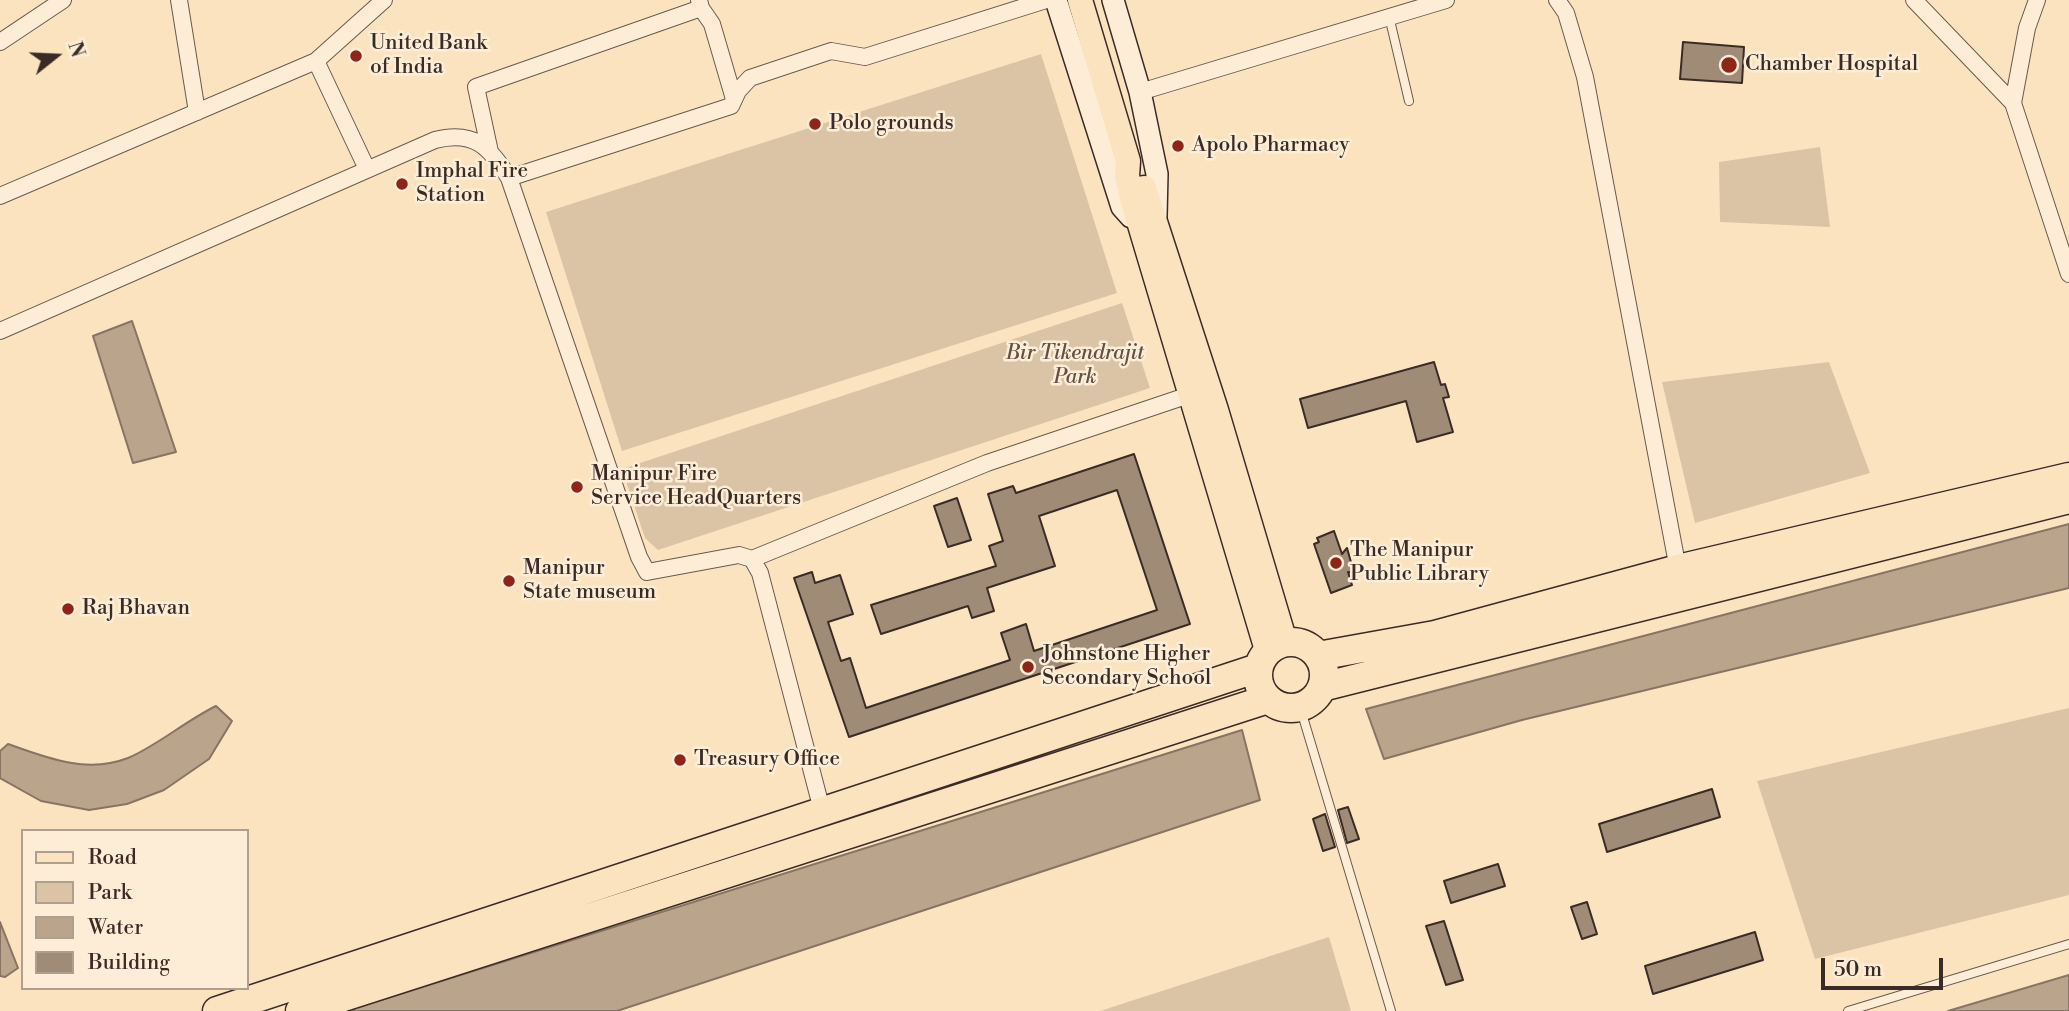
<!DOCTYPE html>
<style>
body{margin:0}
#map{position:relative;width:2069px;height:1011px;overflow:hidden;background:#fce3c0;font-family:"Libre Bodoni",serif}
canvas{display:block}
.legend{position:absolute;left:21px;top:829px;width:228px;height:161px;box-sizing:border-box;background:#fdedd6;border:2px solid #af9f90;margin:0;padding:9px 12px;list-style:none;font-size:21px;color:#3a2b26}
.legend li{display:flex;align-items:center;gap:14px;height:35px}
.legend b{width:35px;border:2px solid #af9f90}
.north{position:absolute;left:21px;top:21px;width:70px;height:70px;-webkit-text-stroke:5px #fdedd6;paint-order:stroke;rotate:72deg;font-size:19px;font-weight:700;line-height:28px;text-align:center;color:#3a2b26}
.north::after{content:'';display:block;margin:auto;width:24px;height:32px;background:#3a2b26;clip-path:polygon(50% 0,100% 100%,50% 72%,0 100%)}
.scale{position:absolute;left:1821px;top:958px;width:122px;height:32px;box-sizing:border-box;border:4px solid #3a2b26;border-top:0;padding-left:9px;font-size:21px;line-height:24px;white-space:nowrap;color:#3a2b26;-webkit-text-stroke:5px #fdedd6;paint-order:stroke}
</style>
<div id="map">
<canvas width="2069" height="1011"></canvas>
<ul class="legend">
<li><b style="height:9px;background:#fce3c0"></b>Road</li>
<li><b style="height:19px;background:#dbc4a6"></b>Park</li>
<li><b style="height:19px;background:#baa48c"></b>Water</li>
<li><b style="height:19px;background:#9f8b76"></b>Building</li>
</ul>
<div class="north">N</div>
<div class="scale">50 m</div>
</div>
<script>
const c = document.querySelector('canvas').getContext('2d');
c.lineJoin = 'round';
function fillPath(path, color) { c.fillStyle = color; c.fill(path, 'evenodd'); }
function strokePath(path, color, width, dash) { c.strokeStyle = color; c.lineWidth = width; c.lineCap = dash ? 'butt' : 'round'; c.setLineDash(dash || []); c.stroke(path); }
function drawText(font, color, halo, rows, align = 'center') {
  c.font = font + ' "Libre Bodoni",serif'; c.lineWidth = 5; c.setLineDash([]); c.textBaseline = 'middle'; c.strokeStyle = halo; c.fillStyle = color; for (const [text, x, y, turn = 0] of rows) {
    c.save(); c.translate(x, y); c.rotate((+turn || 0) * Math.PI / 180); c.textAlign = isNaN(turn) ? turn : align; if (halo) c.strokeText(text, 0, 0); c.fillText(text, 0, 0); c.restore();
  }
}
const green = new Path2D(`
 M1041,54l76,239 -495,158 -76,-239z
 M1820,147l10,80 -110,-5 -1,-60z
 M1122,303l28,85 -492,162 -13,-12 -23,-69z
 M1829,362l41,111 -175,50 -33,-141z
 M2069,708v187l-254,64 -58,-178z
 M1329,937l22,74h-251z`);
const water = new Path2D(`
 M132,321l44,131 -43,11 -40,-127z
 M2069,524v64l-547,132 -138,39 -18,-50z
 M216,706l16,15 -23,38 -45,31 -37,14 -38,6 -48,-9 -41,-23v-27l8,-7c39,14 79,30 120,14 27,-11 59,-38 88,-52z
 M1242,730l18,70 -643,211h-271z
 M0,922l18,46 -13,9 -5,-1z
 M2069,975v36h-121z`);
const building = new Path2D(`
 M1683,42l61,5 -2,36 -62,-4z
 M1434,362l7,23 4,-1 4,13 -6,1 10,34 -36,10 -11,-41 -98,27 -8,-29z
 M1134,454l56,170 -341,113 -55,-159 18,-6 3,11 25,-8 13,39 -25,8 13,39 9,-3 16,50 144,-48 -9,-27 25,-9 8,27 123,-41 -40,-120 -78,26 16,50 -68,22 7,23 -22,7 -4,-12 -87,28 -10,-29 125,-39 -7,-20 14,-5 -15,-47 25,-8 3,7z
 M957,498l14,42 -23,7 -14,-41z
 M1334,531l8,23 5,-6 7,25 -6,-1 4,13 -21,8 -17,-49 5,-2 -2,-4z
 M1712,789l8,28 -113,35 -8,-28z
 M1348,807l11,32 -12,4 -9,-33z
 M1325,814l10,33 -12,4 -10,-32z
 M1498,864l7,22 -54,17 -7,-22z
 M1587,902l10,32 -15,5 -11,-32z
 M1444,921l19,59 -17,5 -20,-59z
 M1755,932l8,28 -110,34 -8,-28z`);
const lane = new Path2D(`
 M1389,16l20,85
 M1300,707l91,304
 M1848,1011l221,-67`);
const street = new Path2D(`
 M179,0l18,112
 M1557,0l9,13 19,64 93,492
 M1914,0l99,103 56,171
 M701,8l11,16 22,75
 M0,42l63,-42
 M316,61l51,108
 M1140,92l306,-92
 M2013,103l14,-75 10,-28
 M490,152l-14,-65 225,-79 -2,-8
 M509,178l222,-72 7,-15 12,-13 81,-27 34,6 181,-57
 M0,196l316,-135 68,-61
 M0,331l435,-191c39,-10 55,7 74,38l130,379 8,15 92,-17 13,4 8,14 63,241
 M752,559l235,-96 205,-69`);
const secondary = new Path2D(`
 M1056,0l66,207 9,10
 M1113,0l27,92 17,82 -1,42`);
const primary = new Path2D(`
 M1080,0l48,161 -1,15 5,22 135,452
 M1144,188l72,222 69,232`);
const highway = new Path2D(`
 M1258 675a33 33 0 1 1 66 0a33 33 0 1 1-66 0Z
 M1318,656l117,-21 243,-66 391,-92
 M1322,687l747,-188
 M217,1011l1041,-343
 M300,1011l968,-312`);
const markers = [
 [356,56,7,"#8f2418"],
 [1729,65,9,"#8f2418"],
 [815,124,7,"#8f2418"],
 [1178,146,7,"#8f2418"],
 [402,184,7,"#8f2418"],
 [577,487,7,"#8f2418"],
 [1336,563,7,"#8f2418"],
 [509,581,7,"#8f2418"],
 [68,609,7,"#8f2418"],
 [1028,667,7,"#8f2418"],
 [680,760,7,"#8f2418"]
];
const poiNames = [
 ["United Bank",370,44],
 ["of India",370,68],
 ["Chamber Hospital",1745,65],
 ["Polo grounds",829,124],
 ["Apolo Pharmacy",1192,146],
 ["Imphal Fire",416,172],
 ["Station",416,196],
 ["Manipur Fire",591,475],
 ["Service HeadQuarters",591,499],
 ["The Manipur",1350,551],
 ["Public Library",1350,575],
 ["Manipur",523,569],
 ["State museum",523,593],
 ["Raj Bhavan",82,609],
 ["Johnstone Higher",1042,655],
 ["Secondary School",1042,679],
 ["Treasury Office",694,760]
];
const parkNames = [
 ["Bir Tikendrajit",1075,354],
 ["Park",1075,378]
];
fillPath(green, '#dbc4a6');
fillPath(water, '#baa48c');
strokePath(water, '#877463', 2);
fillPath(building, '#9f8b76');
strokePath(building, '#3a2b26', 2);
strokePath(lane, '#6a594c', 10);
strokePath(street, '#6a594c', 18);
strokePath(secondary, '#3a2b26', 24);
strokePath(primary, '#3a2b26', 27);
strokePath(highway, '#3a2b26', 31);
strokePath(lane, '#fdedd6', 8);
strokePath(street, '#fdedd6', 16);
strokePath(secondary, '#fdedd6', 21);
strokePath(primary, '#fce3c0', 24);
strokePath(highway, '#fce3c0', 28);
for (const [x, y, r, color] of markers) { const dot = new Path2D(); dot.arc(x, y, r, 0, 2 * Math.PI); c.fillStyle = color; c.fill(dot); strokePath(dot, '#fdedd6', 2.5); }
drawText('21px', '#3a2b26', '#fdedd6', poiNames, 'left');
drawText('italic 21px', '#625146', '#fdedd6', parkNames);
</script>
